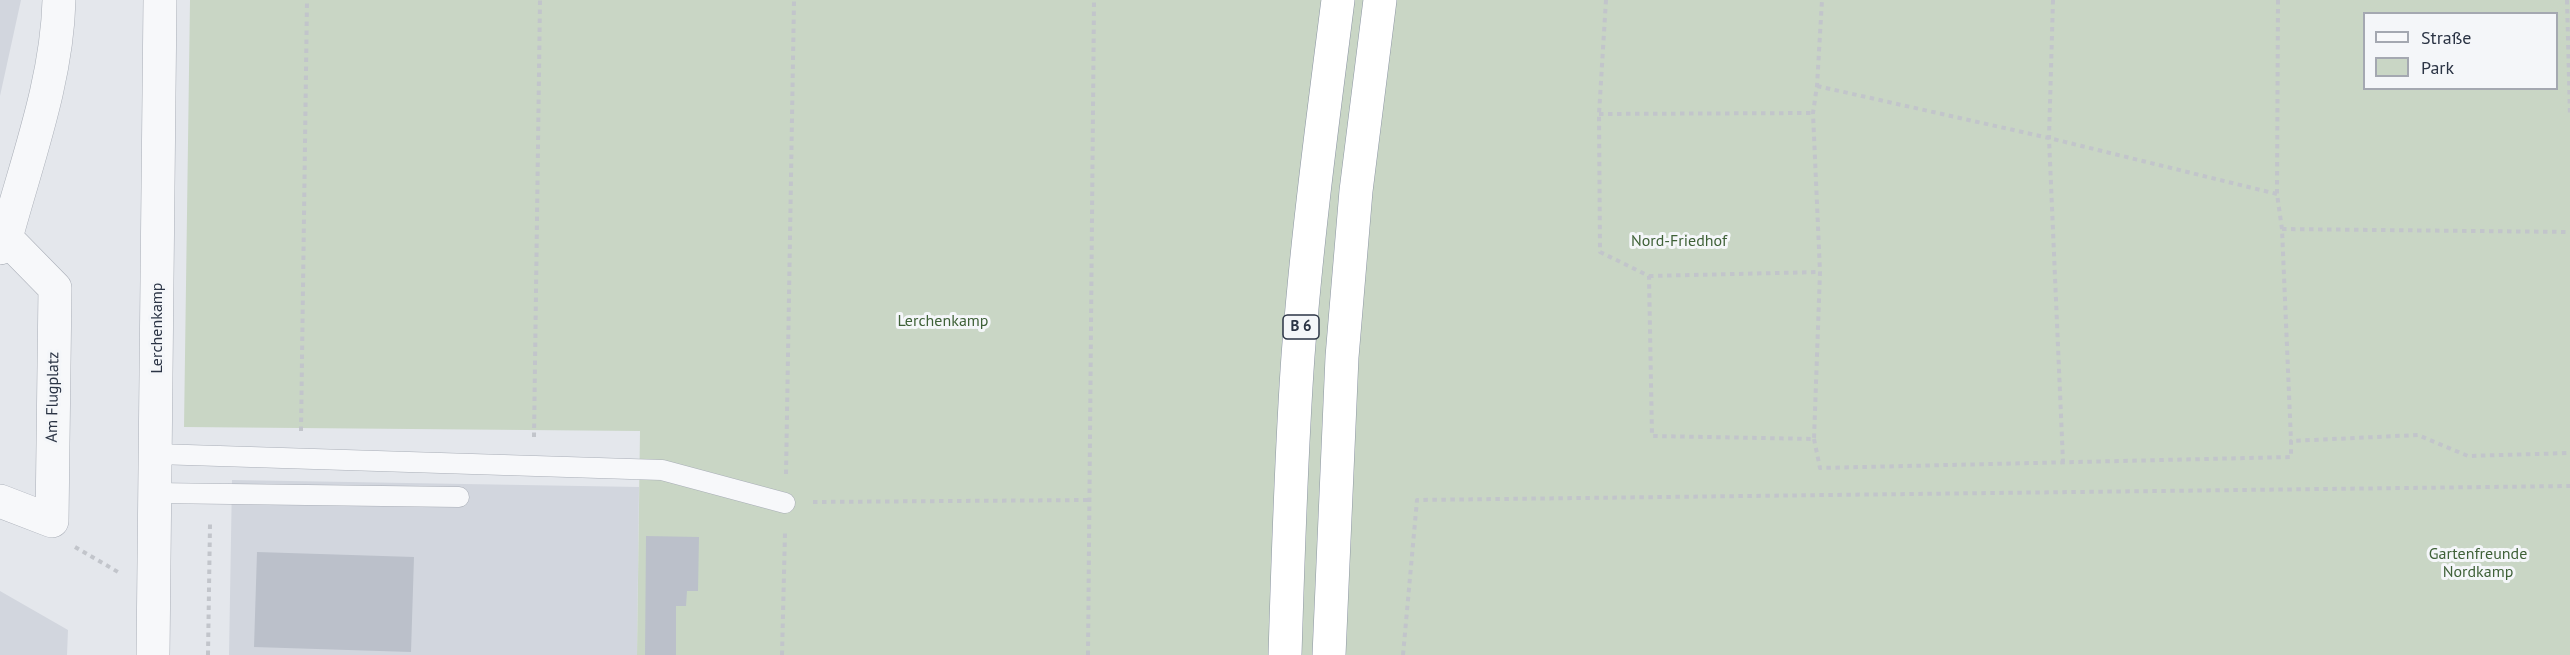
<!DOCTYPE html>
<meta charset="utf-8">
<style>
body{margin:0}
#map{position:relative;width:2570px;height:655px;overflow:hidden;background:#e4e7ec;font-family:"PT Sans",sans-serif}
canvas{display:block}
.legend{position:absolute;left:2363px;top:12px;width:195px;height:78px;box-sizing:border-box;background:#f4f6f9;border:2px solid #a4a8b1;margin:0;padding:8px 10px;list-style:none;font-size:18px;color:#2b3445}
.legend li{display:flex;align-items:center;gap:12px;height:30px}
.legend b{width:30px;border:2px solid #a4a8b1}
</style>
<div id="map">
<canvas width="2570" height="655"></canvas>
<ul class="legend">
<li><b style="height:8px;background:#f7f8fa"></b>Straße</li>
<li><b style="height:16px;background:#c9d6c5"></b>Park</li>
</ul>
</div>
<script>
const c = document.querySelector('canvas').getContext('2d');
c.lineJoin = 'round';
function fillPath(path, color) { c.fillStyle = color; c.fill(path, 'evenodd'); }
function strokePath(path, color, width, dash) { c.strokeStyle = color; c.lineWidth = width; c.lineCap = dash ? 'butt' : 'round'; c.setLineDash(dash || []); c.stroke(path); }
function drawText(font, color, halo, rows, align = 'center') {
  c.font = font + ' "PT Sans",sans-serif'; c.lineWidth = 6; c.setLineDash([]); c.textBaseline = 'middle'; c.strokeStyle = halo; c.fillStyle = color; for (const [text, x, y, turn = 0] of rows) {
    c.save(); c.translate(x, y); c.rotate((+turn || 0) * Math.PI / 180); c.textAlign = isNaN(turn) ? turn : align; if (halo) c.strokeText(text, 0, 0); c.fillText(text, 0, 0); c.restore();
  }
}
const built = new Path2D(`
 M0,0h21l-21,96z
 M232,480l407,7 -2,168h-408z
 M0,591l68,39 -1,25h-67z`);
const green = new Path2D(`
 M190,0h2380v655h-1933l3,-224 -456,-4zM2364,14h192v74h-192z`);
const building = new Path2D(`
 M646,536l53,1 -1,54h-11l-1,15h-10v49h-31z
 M257,552l157,5 -3,95 -157,-5z`);
const path = new Path2D(`
 M1606,0l-7,114 1,138 49,24 3,160 162,3 6,-167 -7,-159 4,-27 5,-86
 M2053,0l-4,138 14,324
 M2278,0l-1,194 5,35 9,212
 M2567,0l3,117
 M1817,86l232,52 228,56
 M1599,114l214,-1
 M2282,229l288,3
 M1649,276l171,-4
 M301,431l6,-431
 M534,437l6,-437
 M1814,439l6,29 471,-11v-16l127,-6 50,21 102,-3
 M786,474l8,-474
 M813,502l278,-2
 M75,547l43,25
 M208,655l2,-131
 M782,655l3,-122
 M1088,655l6,-655
 M1403,655l14,-155 1153,-14`);
const service = new Path2D(`
 M156,454l506,16 123,33
 M154,493l305,4`);
const minor = new Path2D(`
 M0,248l6,-10c21,-78 51,-157 53,-238
 M0,501l52,20 3,-233 -49,-50`);
const tertiary = new Path2D(`
 M153,655l7,-655`);
const trunk = new Path2D(`
 M1285,655c3,-100 6,-200 13,-299 9,-119 25,-238 40,-356
 M1329,655l13,-298 14,-166 24,-191`);
const shields = [
 [1301,327,36]
];
const shieldNames = [
 ["B 6",1301,327]
];
const parkNames = [
 ["Nord-Friedhof",1679,241],
 ["Lerchenkamp",943,321],
 ["Gartenfreunde",2478,554],
 ["Nordkamp",2478,572]
];
const streetNames = [
 ["Lerchenkamp",157,328,-90],
 ["Am Flugplatz",53,397,-89]
];
fillPath(built, '#d2d6de');
fillPath(green, '#c9d6c5');
fillPath(building, '#bbc0ca');
strokePath(service, '#a9aeb7', 21);
strokePath(minor, '#a9aeb7', 34);
strokePath(tertiary, '#a9aeb7', 34);
strokePath(trunk, '#8b94a3', 34);
strokePath(path, '#c2c5cb', 4, [4.5, 4.5]);
strokePath(service, '#f7f8fa', 20);
strokePath(minor, '#f7f8fa', 33);
strokePath(tertiary, '#f7f8fa', 33);
strokePath(trunk, '#fff', 33);
for (const [x, y, w] of shields) { const box = new Path2D(); box.roundRect(x - w / 2, y - 12, w, 24, 4.5); c.fillStyle = '#f4f6f9'; c.fill(box); strokePath(box, '#2b3445', 1.5); }
drawText('bold 15px', '#2b3445', null, shieldNames);
drawText('16px', '#3f6138', '#f4f6f9', parkNames);
drawText('16px', '#2b3445', '#f4f6f9', streetNames);
</script>
